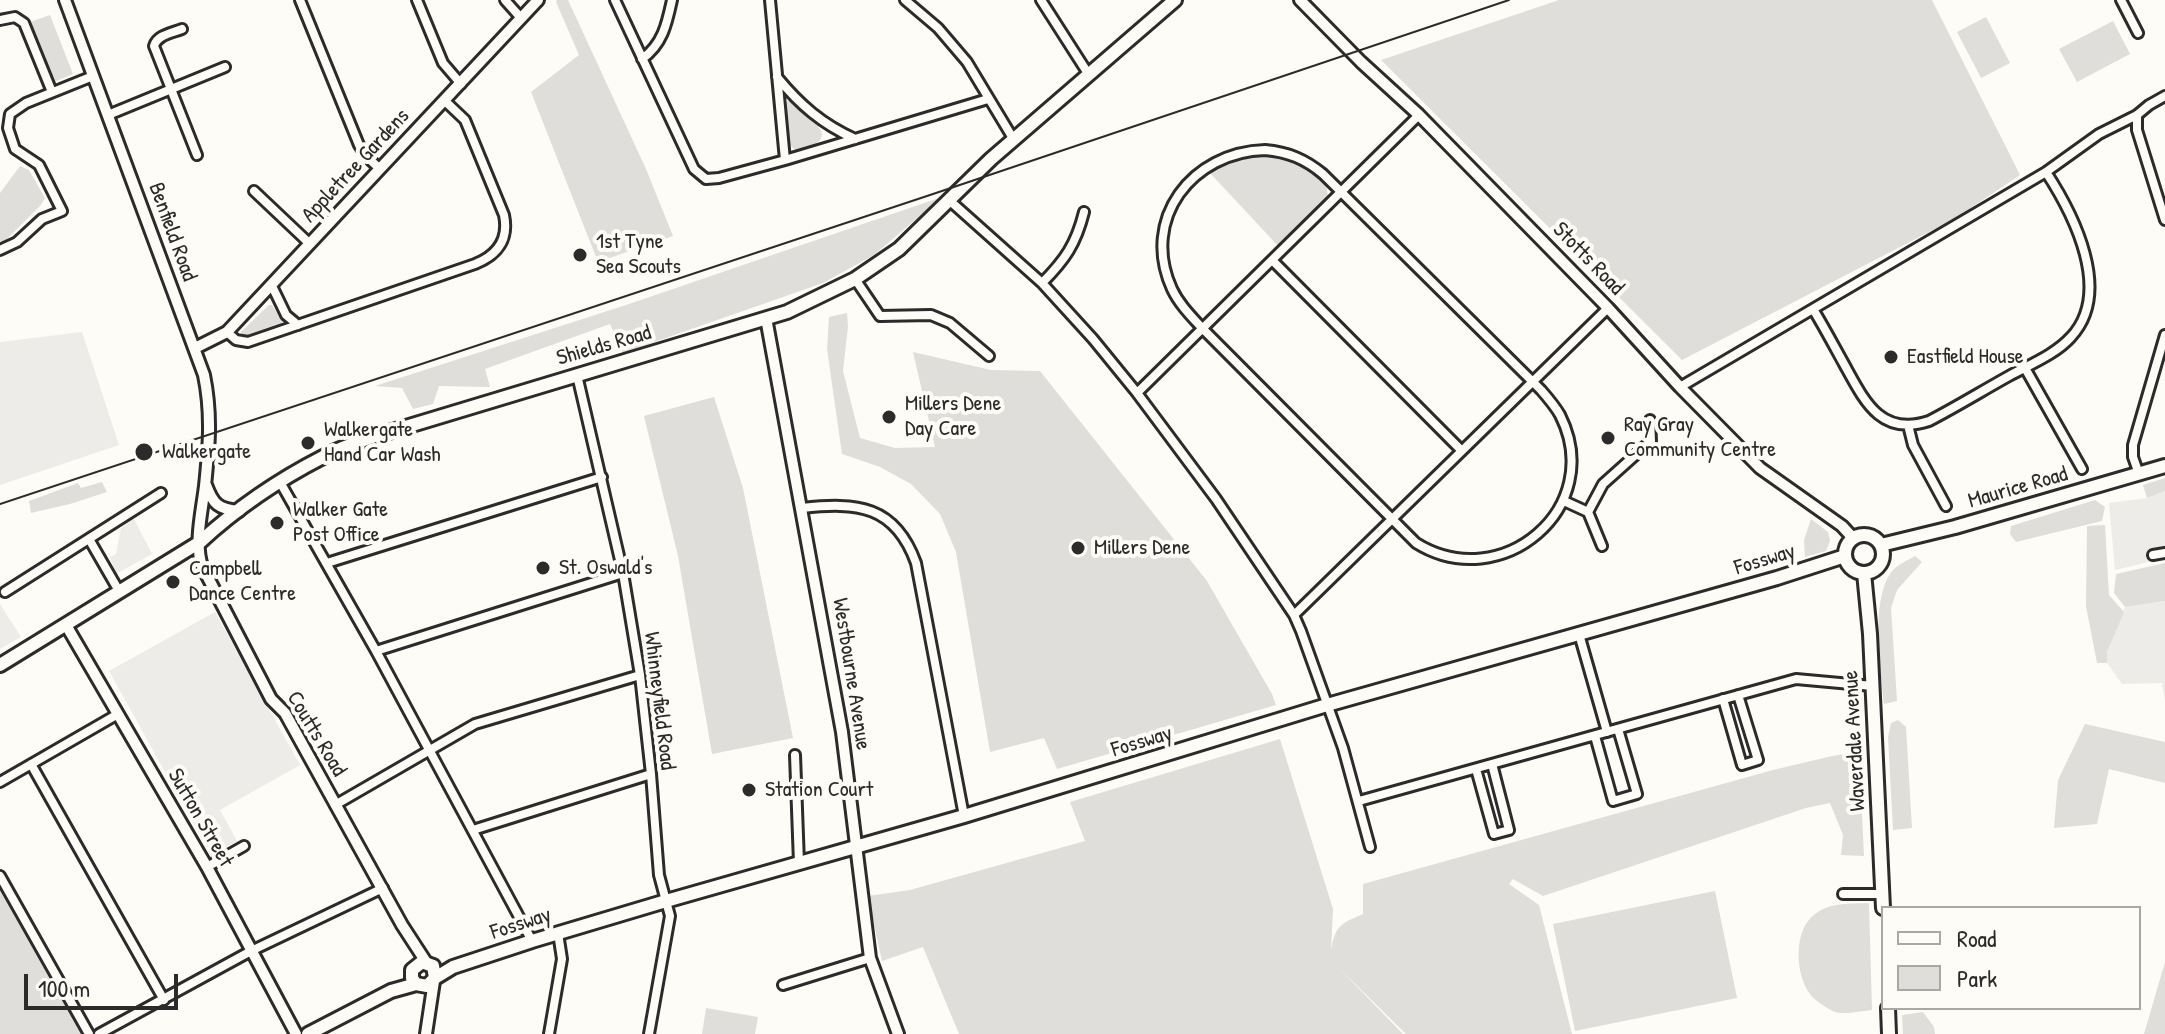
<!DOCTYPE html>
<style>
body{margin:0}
#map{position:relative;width:2165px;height:1034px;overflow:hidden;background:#fdfcf7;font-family:"Patrick Hand",sans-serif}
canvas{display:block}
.legend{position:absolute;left:1881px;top:906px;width:260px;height:104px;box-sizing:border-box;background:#fdfcf7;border:2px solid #a9a8a5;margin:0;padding:10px 14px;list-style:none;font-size:24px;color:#2b2b2b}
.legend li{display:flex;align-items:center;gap:16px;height:40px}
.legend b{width:40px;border:2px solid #a9a8a5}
.scale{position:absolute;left:24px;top:974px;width:154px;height:36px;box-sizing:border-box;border:4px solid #2b2b2b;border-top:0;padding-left:10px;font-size:24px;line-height:28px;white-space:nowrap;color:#2b2b2b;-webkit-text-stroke:6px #fdfcf7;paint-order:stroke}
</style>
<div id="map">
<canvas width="2165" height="1034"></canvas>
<ul class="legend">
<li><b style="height:10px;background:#fdfcf7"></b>Road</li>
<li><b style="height:22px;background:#dfdeda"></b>Park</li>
</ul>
<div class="scale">100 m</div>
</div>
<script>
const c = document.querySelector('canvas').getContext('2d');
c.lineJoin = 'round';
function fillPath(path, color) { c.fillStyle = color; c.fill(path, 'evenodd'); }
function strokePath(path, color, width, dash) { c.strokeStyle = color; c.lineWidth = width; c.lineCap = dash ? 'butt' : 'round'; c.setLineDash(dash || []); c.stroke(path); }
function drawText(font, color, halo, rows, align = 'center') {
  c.font = font + ' "Patrick Hand",sans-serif'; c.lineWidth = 8; c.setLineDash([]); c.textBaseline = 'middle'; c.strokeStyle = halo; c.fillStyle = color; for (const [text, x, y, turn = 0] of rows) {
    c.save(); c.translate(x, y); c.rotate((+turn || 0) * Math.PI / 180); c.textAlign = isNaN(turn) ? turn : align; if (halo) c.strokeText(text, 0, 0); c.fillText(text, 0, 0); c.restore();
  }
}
const built = new Path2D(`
 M82,332l37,113 -119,40v-143z
 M2165,491v67l-50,12 -6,-67 38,-5z
 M134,519l18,35 -36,20 -6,-17 6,-3 5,-26z
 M2165,601v101l-3,-19 -40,1 -15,-21v-11l18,-45z
 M0,604l21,33 -21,12z
 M215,612l85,153 -80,45 17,31 -26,14 -102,-184z`);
const green = new Path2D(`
 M557,0h11l78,169 27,67 -75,26 -67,-170 48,-37 -23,-53z
 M1559,0h373l88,175 -66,44 -272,141 -301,-300z
 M50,15l23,59 -19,8 -24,-60z
 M1986,17l24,46 -29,15 -24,-46z
 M2113,21l17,33 -53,28 -18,-33z
 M788,101l5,1c17,21 53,34 5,50 -17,-11 -13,-30 -14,-48z
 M1251,156c32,0 52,7 75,28l2,12 -49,51 -69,-74c12,-11 26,-13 41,-17z
 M20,166l9,4 16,28 -5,8 -37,37 -3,-2v-48z
 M942,197l-68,58 -51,28 -200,70 -13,-29 -125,45 5,18 -51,-1 -6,18 -20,5 -11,-21 -27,-2 254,-82z
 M269,305h3l10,16v5l-36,12 -4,-2 -1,-4z
 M847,313l1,13 -5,45 17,67 35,10 40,-1 -22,-95 78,18 49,1 167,210 65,113 4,11 -219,64 -13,-31 -54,14 -34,-200 -16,-38 -29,-30 -31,-17 -38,-13 -15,-105 2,-32z
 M714,397l29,91 50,250 -81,16 -34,-198 -34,-140z
 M2165,478v13l-18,7 -4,-13z
 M102,482l5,10 -37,12 -39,9 -2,-12 49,-18 3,5z
 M2095,500l10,7 -3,14 -86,21 -6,-8 1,-8z
 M1811,519l17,13 2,9 -4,10 -21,6 -1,-17z
 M2105,525l4,70 15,17 -17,40v11h-10l-11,-57 1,-80z
 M1915,556l7,6 -25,28 -6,18 6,93 -13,3c-3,-34 -15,-109 10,-135 5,-5 14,-9 21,-13z
 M2165,563v38l-40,6 -11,-14 2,-19z
 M1898,720l8,7 6,101 -19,2 -5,-93 3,-14z
 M2085,724l80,18v41l-56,-14 -12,55 -43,4 4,-48z
 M1280,739l53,170 -2,41c5,-25 9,-26 32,-36v-30l410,-114 59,-14 27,-4 5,104 -23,-1 2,-20 -13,-32 -24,5 -263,88 -30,-17 -4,5 30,21 33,129h-166l-68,-67 65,67h-444l-36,-87 -41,14 -14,-65 42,-6 175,-49 -15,-39z
 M3,888l83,146h-86v-145z
 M1715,891l22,107 -162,33 -22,-107z
 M1869,903l3,107c-10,1 -27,5 -37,2 -7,-3 -20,-11 -25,-18 -15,-20 -17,-64 5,-80 16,-12 35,-10 54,-11z
 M2165,962v72h-21z
 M706,1008l52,9 -3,17h-53z
 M1923,1012l11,15 1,7h-32l-1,-19z`);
const minor = new Path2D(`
 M300,0l59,145 7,11 14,13
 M417,0l26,63 18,21
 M505,0l16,18
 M615,0l79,169 12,10 13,-1 66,-18 203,-61
 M770,0l15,160
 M905,0l33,28 29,34 47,78
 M1041,0l48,75
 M2121,0l17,33
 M0,20l15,-3 9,6 28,69
 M182,29c-10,4 -25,6 -28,17l43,109
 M642,59c21,-15 25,-36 30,-59
 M777,77c23,28 45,47 78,62
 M108,115l117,-48
 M2137,115v15l28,90
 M1265,150c23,2 40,9 58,24l218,216c7,8 14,16 19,25 47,93 -59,181 -144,128l-214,-215c-11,-12 -23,-24 -30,-39 -32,-70 20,-137 93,-139z
 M254,191l56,53
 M949,200l93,83 51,56 44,54 79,106 78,116 7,16 42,117 27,99
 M0,250l17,-8 25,-23 20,-8 -23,-46 -24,-16 -7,-21 2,-14 16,-11 67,-27
 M1272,260l189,190
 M855,279l25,37 51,-1 19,8 39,33
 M1042,283c23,-23 34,-39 42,-71
 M272,286l14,29 12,10
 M1813,309c11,18 21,37 31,55 20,36 36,73 85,57 27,-14 53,-30 80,-45 20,-11 47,-22 62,-39 42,-45 3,-122 -25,-165
 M227,332l9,8 12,2 227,-78c23,-9 34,-25 29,-49l-39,-95 -20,-19
 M2025,368l57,101
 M577,375l46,198 17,102 11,99 8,101 11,41 -21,118
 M1680,387l366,-215 53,-38 38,-19 12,-10 16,-9
 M1137,393l282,-278
 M1908,425l5,20 33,61
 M2139,474l-6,-17v-12l32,-110
 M280,482l96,169 156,290
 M1564,501l24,11 14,34
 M802,508c55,-6 93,-3 114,55l48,253
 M1588,512l15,-28 48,-43 -1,-21
 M89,539l30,52
 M2153,555l12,-2
 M327,563l275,-86
 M5,592l156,-99
 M1294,615l314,-307
 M1579,634l28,98
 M376,651l247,-78
 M1723,699l19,66 16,-5 -20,-65
 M1595,736l18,65 24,-7 -19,-65
 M795,755l4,108
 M31,764l133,236
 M1476,769l18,65 15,-4 -17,-66
 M0,782l118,-68
 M1359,801l437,-122 77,7
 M335,805l140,-81 165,-49
 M473,830l178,-56
 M207,867l37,-21
 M0,876l89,158
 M1843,894h40
 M783,985l87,-27
 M99,1034l152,-83 132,-63
 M549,1034l13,-75 -4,-26`);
const tertiary = new Path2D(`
 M65,0l139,375c8,39 5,72 1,111 -3,25 -11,57 -3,80l69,133 14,14 117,212 24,37
 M1300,0l61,62 58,53 189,193 72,79 80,81 82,58 11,12
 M766,318l76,414 28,226 28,76
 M195,348l32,-16 311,-332
 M206,485c7,19 12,24 33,26
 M66,625l141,242 89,167
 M426,1034l8,-53`);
const primary = new Path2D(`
 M1845 554a19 19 0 1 1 38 0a19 19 0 1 1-38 0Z
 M1881,545l74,-18 210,-61
 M1864,573l6,61 13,274
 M0,665l200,-123c36,-33 80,-63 123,-85 14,-8 31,-13 46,-19l418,-126 68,-33 44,-30 92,-90 184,-159
 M416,984l-4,-6v-8l10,-8 11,4 2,12
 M1888,1008l1,26
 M308,1034l83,-43 25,-7 11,2 8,-8 18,-11 79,-26 134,-40 298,-85 363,-111 450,-127 68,-22`);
const tram = new Path2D(`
 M0,504l933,-310 576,-194`);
const markers = [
 [580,255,8,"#2b2b2b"],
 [1891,357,8,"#2b2b2b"],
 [889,417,8,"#2b2b2b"],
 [1608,438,8,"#2b2b2b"],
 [308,443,8,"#2b2b2b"],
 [144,452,10,"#2b2b2b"],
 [277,523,8,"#2b2b2b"],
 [1078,548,8,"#2b2b2b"],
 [543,568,8,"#2b2b2b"],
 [173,582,8,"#2b2b2b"],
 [749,790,8,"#2b2b2b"]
];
const streetNames = [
 ["Appletree Gardens",356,166,-47],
 ["Benfield Road",172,232,70],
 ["Stotts Road",1588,259,46],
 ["Shields Road",604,346,-16],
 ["Maurice Road",2018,488,-16],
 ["Fossway",1765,560,-17],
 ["Westbourne Avenue",851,674,81],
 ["Whinneyfield Road",659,701,83],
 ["Coutts Road",316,734,59],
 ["Waverdale Avenue",1855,741,-93],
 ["Fossway",1142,742,-17],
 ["Sutton Street",200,818,60],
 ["Fossway",521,924,-18]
];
const poiNames = [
 ["1st Tyne",596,242],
 ["Sea Scouts",596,267],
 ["Eastfield House",1907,357],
 ["Millers Dene",905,404],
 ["Day Care",905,429],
 ["Ray Gray",1624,425],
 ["Community Centre",1624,450],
 ["Walkergate",324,430],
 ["Hand Car Wash",324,455],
 ["Walkergate",162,452],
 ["Walker Gate",293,510],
 ["Post Office",293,535],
 ["Millers Dene",1094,548],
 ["St. Oswald's",559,568],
 ["Campbell",189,569],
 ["Dance Centre",189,594],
 ["Station Court",765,790]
];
fillPath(built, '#edece8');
fillPath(green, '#dfdeda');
strokePath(minor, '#2b2b2b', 14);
strokePath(tertiary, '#2b2b2b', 16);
strokePath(primary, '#2b2b2b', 18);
strokePath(minor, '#fdfcf7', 8);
strokePath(tertiary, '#fdfcf7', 10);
strokePath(primary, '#fdfcf7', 12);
strokePath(tram, '#2b2b2b', 2);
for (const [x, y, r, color] of markers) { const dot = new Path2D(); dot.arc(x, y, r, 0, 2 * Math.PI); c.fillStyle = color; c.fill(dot); strokePath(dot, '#fdfcf7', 3); }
drawText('22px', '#2b2b2b', '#fdfcf7', streetNames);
drawText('22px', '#2b2b2b', '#fdfcf7', poiNames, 'left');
</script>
